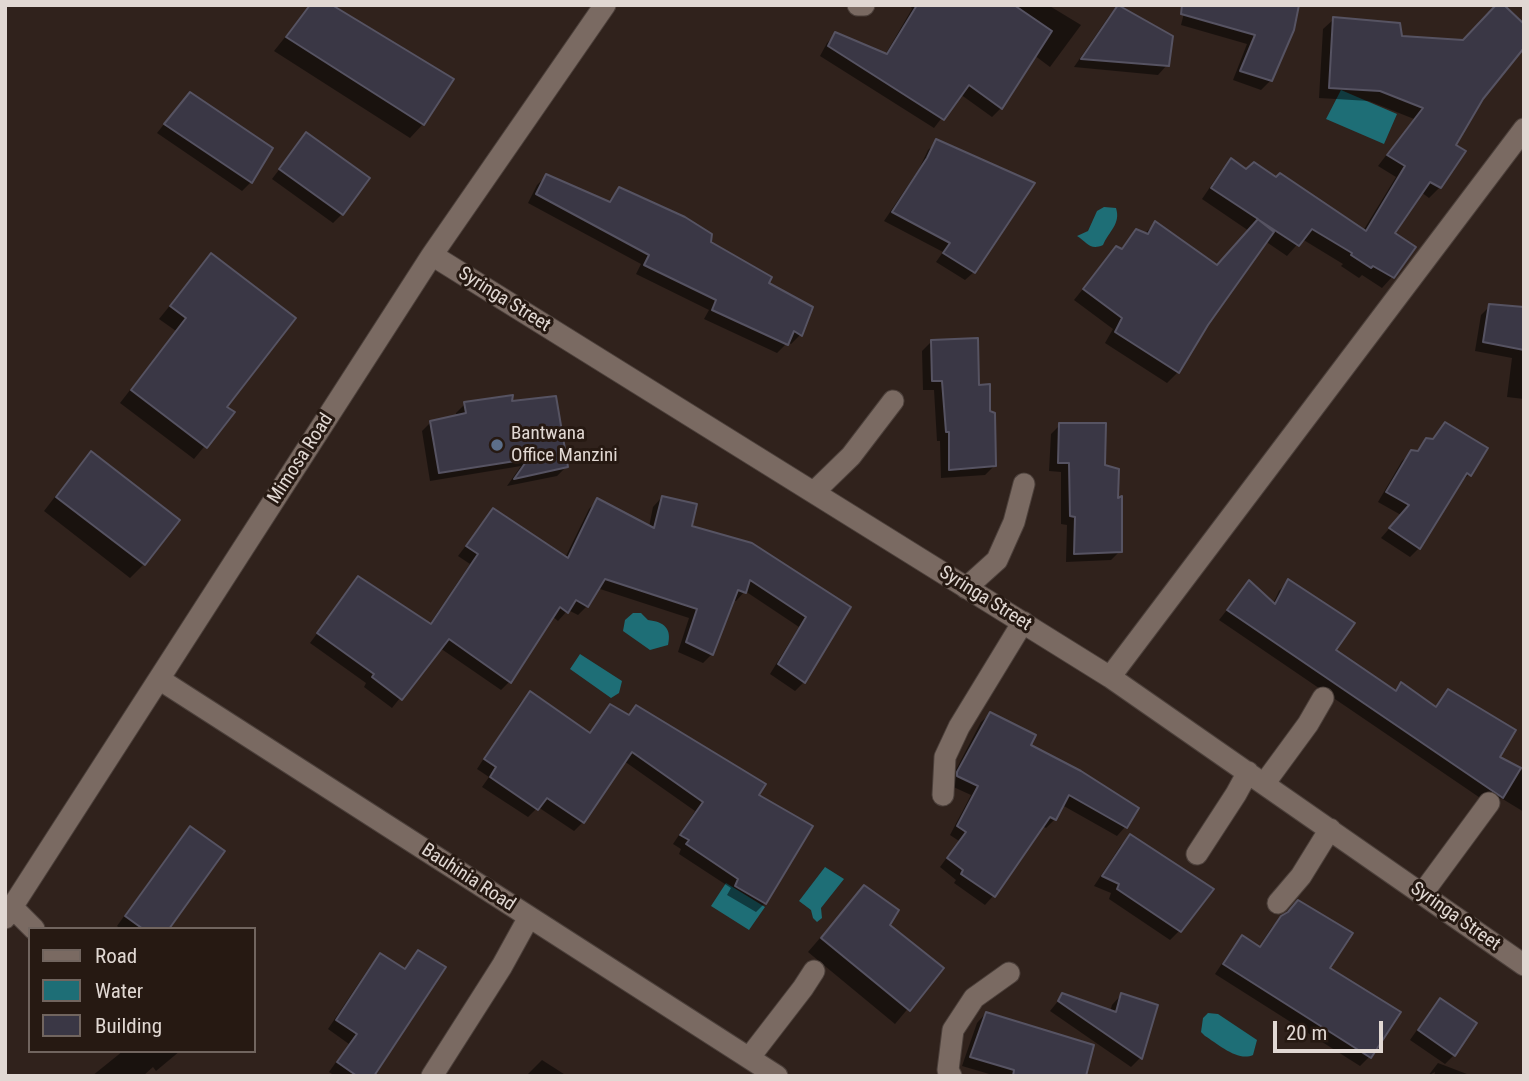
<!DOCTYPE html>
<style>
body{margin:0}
#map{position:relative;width:1529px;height:1081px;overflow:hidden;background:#30221c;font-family:"Roboto Condensed",sans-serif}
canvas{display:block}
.frame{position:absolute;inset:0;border:7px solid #e1d8d3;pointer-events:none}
.legend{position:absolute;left:28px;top:927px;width:228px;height:126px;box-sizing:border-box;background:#261912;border:2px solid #71655f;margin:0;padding:9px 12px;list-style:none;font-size:21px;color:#e1d8d3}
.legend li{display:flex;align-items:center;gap:14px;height:35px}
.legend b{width:35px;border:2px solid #71655f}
.scale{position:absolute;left:1273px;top:1021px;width:110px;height:32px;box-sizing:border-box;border:4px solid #e1d8d3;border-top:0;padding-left:9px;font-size:21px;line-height:24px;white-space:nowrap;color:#e1d8d3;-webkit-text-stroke:5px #261912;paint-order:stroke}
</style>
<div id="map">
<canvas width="1529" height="1081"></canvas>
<div class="frame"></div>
<ul class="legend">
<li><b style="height:9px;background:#7a6a62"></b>Road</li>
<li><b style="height:19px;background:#1e6e76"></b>Water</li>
<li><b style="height:19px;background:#3a3745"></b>Building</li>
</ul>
<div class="scale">20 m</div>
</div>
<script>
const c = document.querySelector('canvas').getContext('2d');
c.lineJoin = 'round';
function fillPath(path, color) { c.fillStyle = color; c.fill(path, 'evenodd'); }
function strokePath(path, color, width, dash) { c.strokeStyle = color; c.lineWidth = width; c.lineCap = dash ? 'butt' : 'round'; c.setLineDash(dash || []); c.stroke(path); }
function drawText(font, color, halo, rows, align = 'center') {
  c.font = font + ' "Roboto Condensed",sans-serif'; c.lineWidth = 6; c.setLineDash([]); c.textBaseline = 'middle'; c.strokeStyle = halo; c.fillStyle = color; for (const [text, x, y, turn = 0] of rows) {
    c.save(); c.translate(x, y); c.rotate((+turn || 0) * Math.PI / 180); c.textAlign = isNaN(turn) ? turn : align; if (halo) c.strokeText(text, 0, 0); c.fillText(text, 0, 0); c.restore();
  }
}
const water = new Path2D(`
 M1341,90l56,24 -13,30 -58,-25z
 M1104,207l12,1c5,16 -7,23 -13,37 -13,6 -16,-3 -26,-9l11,-5 9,-20z
 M633,613h8l7,7c16,2 24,8 20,25l-18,5 -27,-19 2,-11z
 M580,654l42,27 -3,12 -8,5 -41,-29z
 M825,867l19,12 -23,29 1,10 -5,4 -4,-4 -2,-8 -12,-9z
 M726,883l39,24 -16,23 -38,-24z
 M1208,1013l10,1 39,26 -4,15c-15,7 -35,-11 -48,-19l-4,-4 2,-14z`);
const shadow = new Path2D(`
 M311,5l112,119 -13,14 -136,-87z
 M910,5h138l33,20 -31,42 -16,-12 -33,53 -9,9 -32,-23 -26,34 -114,-72 7,-13 9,-9 49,21 27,-46z
 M1186,5h112l-27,75 -10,10 -28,-10 14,-36 -66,-19z
 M1119,7l48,58 -9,10 -84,-8 35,-51z
 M1334,19l67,18 81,61 -28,48 -14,41 -11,11 -8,-6 -28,41 20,14 -21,30 -10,11 -20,-13 -3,3 -18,-12 2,-2 -41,-25 -15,17 -22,-15 -59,83 -28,48 -11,11 -62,-40 8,-14 -39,-29 42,-52 4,2 17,-19 7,3 11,-10 62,43 32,-36 -47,-32 19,-28 10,-11 16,11 116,60 33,-54 -18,-11 36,-47 -45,-18 -50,-3 4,-69z
 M181,103l70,79 -9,9 -85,-58z
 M306,134l36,80 -9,9 -61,-44z
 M937,142l37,130 -9,8 -29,-18 7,-10 -59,-31 35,-52 9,-19z
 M546,176l61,27 12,-14 90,54 58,41 44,24 -11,27 -9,9 -3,-2 -11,11 -73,-34 5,-9 -73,-36 5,-10 -113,-61 9,-18z
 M211,255l14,152 7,6 -38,46 -74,-56 56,-72 -17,-12z
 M1490,306l34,3v90l-17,-2 5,-39 -37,-7 6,-36z
 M931,342l46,45 11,25 6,54 -9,9 -44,3 -1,-37h-3l-3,-51h-11l-1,-39z
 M511,403l55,64 -9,9 -50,10 14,-20 -91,15 -8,-50 9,-9 25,-5v-4l9,-9z
 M1445,424l24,50 -9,10 -41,64 -9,9 -29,-19 20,-23 -23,-13 24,-41 10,-9 4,1 11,-13 4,1z
 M1060,425l43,42 14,33 3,51 -9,9 -45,2 1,-37 -6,-1v-52l-12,-1 2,-37z
 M92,454l86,66 -34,44 -14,14 -86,-67 34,-44z
 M662,497l28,30 159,81 -45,74 -9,9 -25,-17 29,-47 -54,-36 -9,10 -3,-1 -21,54 -9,9 -25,-11 11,-34 -92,-30 -10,18 -9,9 -10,-5 -10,11 -6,-5 -42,65 -9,9 -61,-42 -48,60 -28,-21 2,-4 -56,-40 48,-64 71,46 41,-61 -12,-8 35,-46 72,48 24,-49 9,-9 51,27 4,-20z
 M1249,582l24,22 6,-13 9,-9 46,68 60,41 7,-6 33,23 15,-17 48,67 27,13v41l-23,-14 -9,8 -273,-186z
 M530,693l58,41 22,-28 18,10 8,-8 121,88 8,107 -9,9 -29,-17 4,-7 -52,-34 2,-5 -8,-5 22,-33 -71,-50 -41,61 -9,9 -36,-24 -10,10 -46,-30 7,-10 -12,-8 44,-67z
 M990,714l135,113 -8,9 -55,-31 -7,14 -9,9 -4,-2 -49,70 -8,9 -31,-22 2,-3 -16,-13 19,-26 -9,-6 21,-40 -22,-10v-2l32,-61z
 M191,828l-24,101h-46l-4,-3 64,-89z
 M1130,836l49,95 -9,9 -61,-41 2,-6 -17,-7 27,-41z
 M864,887l24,38 54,43 -47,56 -87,-72z
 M1282,917l45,51 71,44 -29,45 -9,9 -145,-92 18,-27 9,-9 16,10 14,-21z
 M419,952l-47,124h-37l-6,-4 20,-28 -21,-15 43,-64 9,-10 24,15z
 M1063,995l47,17 2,-7 9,-10 35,11 -16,52 -9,9 -81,-56z
 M1440,1001l14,54 -9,9 -35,-24 21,-30z
 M986,1013l99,63h-89l-34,-10 15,-43z
 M123,1051h57l-24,20 -3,-4 -10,9h-51z
 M542,1060l25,16h-41z
 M1438,1063l8,3 26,10h-38l1,-4 -7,4z`);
const building = new Path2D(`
 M310,5h22l122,74 -30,46 -138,-88z
 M917,5h97l38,26 -50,78 -33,-24 -25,35 -116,-74 7,-14 52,22z
 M1118,5l55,31 -4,30 -88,-7z
 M1182,5h117l-5,25 -22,51 -32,-10 15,-36 -74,-21z
 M1496,5h8l20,19v24l-41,51 -27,46 10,6 -25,37 -11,-6 -35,51 21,14 -22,31 -21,-12 -2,2 -20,-13 1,-2 -40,-24 -13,17 -40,-26 15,12 -66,93 -29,48 -64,-41 7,-14 -39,-29 33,-43 6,3 14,-20 12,5 7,-13 62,44 41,-46 -47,-31 20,-30 15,11 8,-7 22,15 4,-4 86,58 39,-65 -18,-11 36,-47 -43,-17 -51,-3 4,-71 67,6 2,13 61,4z
 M190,92l83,56 -21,35 -88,-59z
 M306,132l64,46 -27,37 -64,-46z
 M936,139l99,44 -60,90 -32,-20 7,-10 -58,-31 35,-54z
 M546,174l64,28 9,-15 66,30 27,17 -1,8 61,35 -3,6 44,24 -11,29 -8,-5 -6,14 -76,-35 4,-10 -72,-35 5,-10 -113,-61z
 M211,253l85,65 -69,89 8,5 -28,36 -76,-58 55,-72 -16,-12z
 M1489,304l35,3v43l-41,-8z
 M978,338l1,47 11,-1v27l5,2 1,53 -47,4v-38h-3l-4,-51h-10l-1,-41z
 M513,395l-1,6 44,-5 12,71 -54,12 14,-20 -89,14 -9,-52 36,-8 -2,-11z
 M1445,422l43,26 -17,28 -4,-3 -47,76 -31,-21 20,-23 -23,-13 25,-42 7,1 8,-13 7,1z
 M1059,423h47l-1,42 14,4 -1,29 4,-2v56l-48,2 1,-37 -5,-1 -1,-53h-11z
 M91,451l89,69 -35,45 -89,-68z
 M662,496l35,8 -5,22 60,17 99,64 -46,76 -27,-19 28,-47 -56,-37 -4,13 -8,-3 -25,65 -27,-13 11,-33 -92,-30 -17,28 -12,-7 -8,13 -8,-6 -49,76 -62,-44 -47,61 -30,-23 2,-3 -57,-41 41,-57 73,48 47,-70 -12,-8 27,-38 75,50 29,-60 57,30z
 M1288,579l67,44 -19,27 60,41 5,-9 35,25 12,-18 68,41 -16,27 21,11 -18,30 -276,-188 22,-30 26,24z
 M530,691l60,42 20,-29 19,11 7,-10 130,79 -7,11 54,31 -47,78 -31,-18 3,-7 -52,-35 3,-4 -9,-5 23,-33 -71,-50 -48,71 -37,-25 -9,12 -48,-33 6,-10 -12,-8z
 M990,712l46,23 -5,10 50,26 58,37 -12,20 -58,-33 -13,25 -6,-3 -55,80 -34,-23 2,-4 -16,-12 19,-26 -9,-6 21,-40 -21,-10v-4z
 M190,826l35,25 -56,78h-26l-18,-13z
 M1130,834l84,55 -33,43 -64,-43 2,-5 -17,-8z
 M864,885l35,25 -9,15 54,43 -34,43 -89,-73z
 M1298,900l55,33 -23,35 71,44 -30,46 -148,-94 19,-29 18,12 21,-31 7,-4z
 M418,950l28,17 -72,109h-17l-20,-14 20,-28 -21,-14 44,-67 25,16z
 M1062,993l54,19 5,-19 37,12 -16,54 -84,-58z
 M1440,998l37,25 -22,33 -37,-26z
 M986,1012l108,33 -8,31h-73l1,-6 -44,-13z`);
const minor = new Path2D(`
 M858,5h6
 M432,255l678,422 414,288
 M814,492l37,-36 42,-55
 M966,588l31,-28 17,-38 10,-38
 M1110,677l414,-548
 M159,679l618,397
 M1264,784l44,-60 15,-26
 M943,795l2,-38 14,-30 64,-105
 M1197,854l39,-60 12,-22
 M1422,894l67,-91
 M1278,903l23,-27 29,-47
 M12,907l22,22
 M5,918l427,-663 173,-250
 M749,1058l54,-70 11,-17
 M432,1076l70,-110 27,-49
 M951,1076l-3,-6 5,-40 21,-32 35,-25`);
const markers = [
 [497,445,7,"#5c6f8a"]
];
const streetNames = [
 ["Syringa Street",504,300,32],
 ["Mimosa Road",301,459,-57],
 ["Syringa Street",985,599,32],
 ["Bauhinia Road",468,878,33],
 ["Syringa Street",1455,917,35]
];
const poiNames = [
 ["Bantwana",511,434],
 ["Office Manzini",511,456]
];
fillPath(water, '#1e6e76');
fillPath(shadow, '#0007');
fillPath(building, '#3a3745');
strokePath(building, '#565362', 2);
strokePath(minor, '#4c403b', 23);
strokePath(minor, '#7a6a62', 21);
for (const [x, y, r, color] of markers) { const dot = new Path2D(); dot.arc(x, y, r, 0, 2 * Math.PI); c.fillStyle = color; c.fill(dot); strokePath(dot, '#261912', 2.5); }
drawText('19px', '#e1d8d3', '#261912', streetNames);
drawText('19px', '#e1d8d3', '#261912', poiNames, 'left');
</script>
